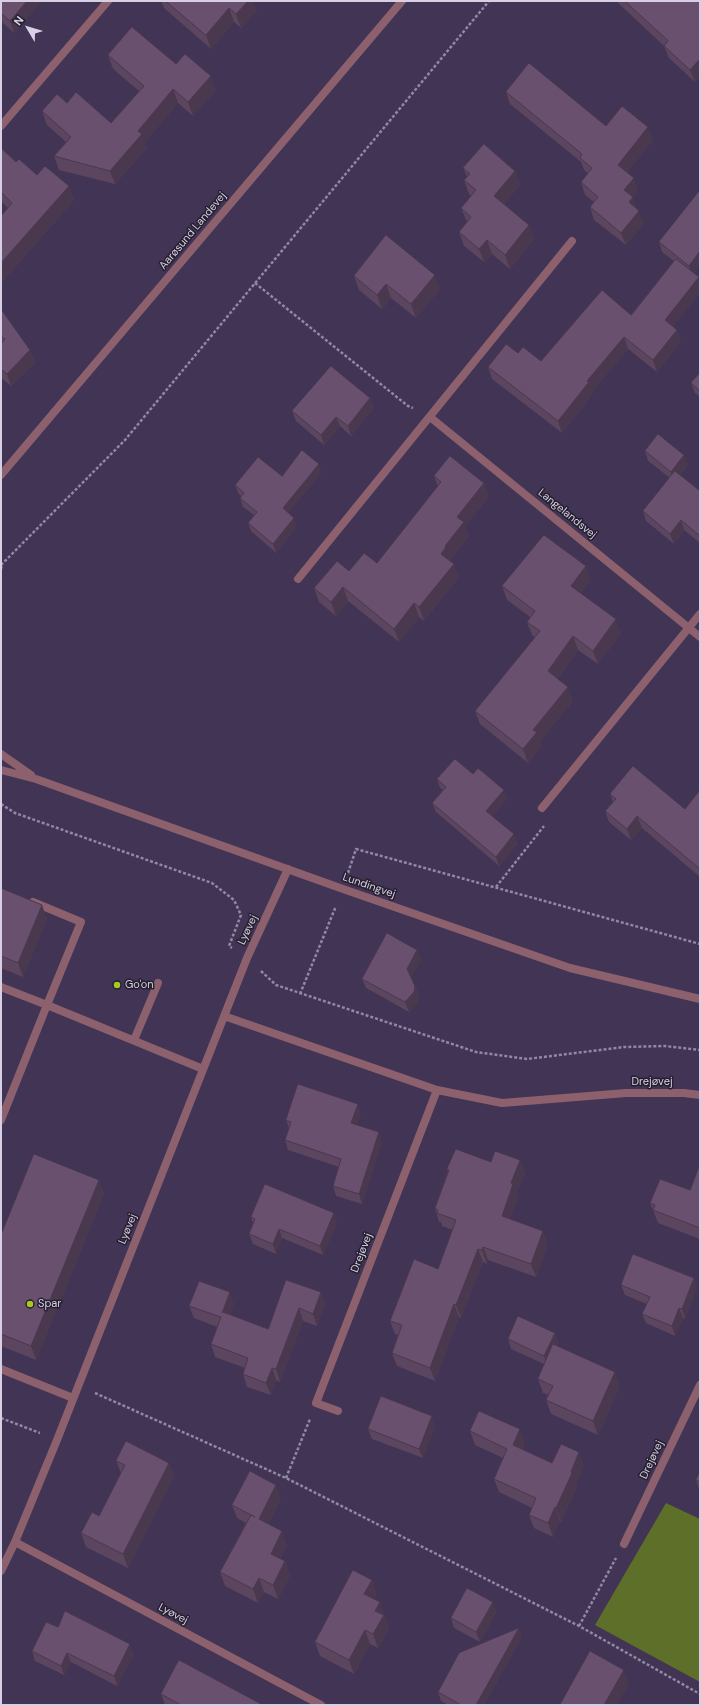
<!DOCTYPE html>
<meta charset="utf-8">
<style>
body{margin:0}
#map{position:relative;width:701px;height:1706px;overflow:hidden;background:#413455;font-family:"DM Sans",sans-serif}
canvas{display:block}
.frame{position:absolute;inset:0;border:2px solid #d7d0e5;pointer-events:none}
.north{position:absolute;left:8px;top:8px;width:40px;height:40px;-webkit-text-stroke:3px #251f2f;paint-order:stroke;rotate:308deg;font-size:11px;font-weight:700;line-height:16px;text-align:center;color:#d7d0e5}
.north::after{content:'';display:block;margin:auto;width:14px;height:18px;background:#d7d0e5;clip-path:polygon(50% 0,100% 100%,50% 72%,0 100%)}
</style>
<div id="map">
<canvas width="701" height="1706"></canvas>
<div class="frame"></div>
<div class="north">N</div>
</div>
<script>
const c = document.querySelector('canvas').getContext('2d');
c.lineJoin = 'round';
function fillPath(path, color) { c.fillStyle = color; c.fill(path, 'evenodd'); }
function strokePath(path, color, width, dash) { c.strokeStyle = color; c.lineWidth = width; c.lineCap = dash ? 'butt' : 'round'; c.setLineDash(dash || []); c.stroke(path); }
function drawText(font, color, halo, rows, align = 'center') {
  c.font = font + ' "DM Sans",sans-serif'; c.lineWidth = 3; c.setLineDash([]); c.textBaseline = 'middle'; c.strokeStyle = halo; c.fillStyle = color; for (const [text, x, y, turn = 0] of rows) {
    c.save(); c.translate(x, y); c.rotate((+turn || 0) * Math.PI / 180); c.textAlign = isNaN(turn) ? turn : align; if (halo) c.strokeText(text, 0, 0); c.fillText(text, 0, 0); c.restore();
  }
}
const green = new Path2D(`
 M666,1503l34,16v163l-105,-57z`);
const path = new Path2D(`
 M255,283l153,123 5,2
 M1,565l124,-125 364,-439
 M1,569l1,-4
 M1,804l14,9 197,70 22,17 7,15 -12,31 3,2
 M348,873l8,-24 344,95
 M496,887l48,-61
 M261,971l15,14 200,67 51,7 97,-12 41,-1 35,4
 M300,994l36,-88
 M95,1393l191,85 293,148 121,68
 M1,1418l39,15
 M286,1478l24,-59
 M579,1626l37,-68`);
const service = new Path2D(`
 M1,987l46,18 34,-83 -48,-20
 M134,1040l24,-57`);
const minor = new Path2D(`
 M1,126l107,-125
 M430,417l270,220
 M298,579l274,-338
 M542,808l158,-194
 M224,1016l213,74 65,13 124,-10h58l16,2
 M1,1120l46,-115 156,64
 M1,1369l72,29
 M338,1411l-22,-8 121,-313
 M15,1542l306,163
 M624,1544l76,-159
 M1,1571l14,-29 42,-102 190,-482 41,-89`);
const tertiary = new Path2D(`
 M1,475l401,-474
 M1,754l30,21
 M1,770l35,9 307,110 227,79 130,31`);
const wall = new Path2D(`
 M1,1h41l-28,32 -11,-10 -2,2z
 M161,1h92l4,10 -16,17 -7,-6 -23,27 -47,-41z
 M616,1h84l-5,81 -26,-24 -5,-12z
 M108,55l68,9 40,26 -23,26 -15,-13 -33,39 2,6 -32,36 -56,-14 -5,-14 12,-14 -19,-17 -5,-14 25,-8 44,20 28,-32 -26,-22z
 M506,92l100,34 47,14 -26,32 11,18 -5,7 4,12 7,14 -18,22 -32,-25 -4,-13 4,-5 -9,-7 -4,-13 7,-9 -4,-3 -3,-8 -71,-58z
 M1,148l15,14 21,13 32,11 5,14 -71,81 -2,-2v-63l7,-8 -7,-7z
 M463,168l52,3 5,14 -16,19 25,21 5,14 -24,30 -18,-15 -8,8 -20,-16 -5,-14 8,-10 -6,-14 10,-12 -2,-2 -5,-14 3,-3z
 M700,190v76l-6,7 6,7v13l-27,33 4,4 4,11 -24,31 -29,-23 -36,42 1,3 -31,39 -70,-54 -4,-12 30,-14 23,8 90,-46 43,-54 -12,-9 -3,-10z
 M354,276l86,13 -24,29 -25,-20 -9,11 -23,-19z
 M1,309l29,41 5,13 -24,23 -10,-8z
 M700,373v24l-5,-4 -4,-10z
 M370,398l4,10 -23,28 -11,-10 -16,19 -28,-24 -4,-10z
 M645,451l43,14 -8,10 20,16v52l-16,-13 -10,14 -28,-23 -3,-10 27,-33 -22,-17z
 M322,472l-34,41 9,13 -21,27 -25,-22 -3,-8 6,-8 -11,-8 -3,-9 2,-1 -4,-4 -3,-8 47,-9z
 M434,476l50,7 5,14 -24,29 4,10 -18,23v2l8,16 -35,44 -5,-4 -20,25 -51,-41 -12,15 -17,-14 -5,-14 35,-17 28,-8 61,-76z
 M591,580l-10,13 40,40 -23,31 -20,-14 -21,29 16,22 -33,40 2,5 -14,17 -48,-39 -5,-13 60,-73 -3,-3 -5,-13 3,-5 -23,-17 -5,-14z
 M473,774l31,16 3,9 -15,17 26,27 -19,23 -63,-54 -4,-9 11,-13 -3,-2 -3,-9z
 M700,790v87l-58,-49 -11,12 -22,-18 -4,-11 8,-9 -3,-8 75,15z
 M1,888l46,31 -24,58 -22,-9z
 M417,950l4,10 -10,17 8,18 -1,7 -9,10 -43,-24 -4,-9z
 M361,1114l-4,11 25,17 -20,62 -26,-8 -3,-10 6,-19 -51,-17 -3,-10 4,-11 -3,-9z
 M520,1160l5,14 -9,20 2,4 -8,21 38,25 -12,33 -48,-17 -1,4 -4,-2 -22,56 -2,-1 -24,64 -38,-15 -5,-13 6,-18 -3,-1 -5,-13 48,-52 15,-39 -11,-4 -1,-4h-2l-4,-14 13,-37 -1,-2 44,-7z
 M700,1164v75l-42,-16 -8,-20 40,-13z
 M99,1180l5,14 -68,166 -35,-14v-111z
 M251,1217l86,5 -14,33 -41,-17 -6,16 -23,-10 -4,-10 4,-11z
 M694,1278l3,10 -12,31 -2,-1 -8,18 -29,-13 -4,-9 5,-10 -22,-9 -4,-10z
 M321,1292l4,13 -8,21 -14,-5 -23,61 -4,-2 -5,15 -24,-8 -4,-13 2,-6 -30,-11 -4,-13 6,-17 -23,-9 -5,-12 45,-1 -4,10 38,14z
 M555,1333l3,10 -1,3 63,40 -22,49 -47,-21 -5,-14 2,-5 -5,-2 -5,-14 6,-15 -33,-15 -3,-10z
 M435,1426l-12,32 -51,-19 -4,-10z
 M470,1431l55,12 -3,7 30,13 32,3 -8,18 1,3 -16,35 -1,-1 -7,16 -19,-9 -5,-13 3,-7 -33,-16 -5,-13 9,-21 -28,-13z
 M116,1461l53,2 5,13 -46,92 -42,-21 -5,-14 18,-17 22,-43z
 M700,1472v20l-4,-12z
 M281,1499l-13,25 19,21 -7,14 5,2 5,14 -12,24 -14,-7 -6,11 -33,-17 -5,-14 26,-49 -9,-5 -5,-13z
 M377,1594l-3,5 6,3 9,27 -11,19 -8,-4 -16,30 -34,-18 -5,-14z
 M497,1611l-17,31 -26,-14 -3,-10z
 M522,1637l-38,68h-36l-7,-4 -3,-9z
 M32,1651l102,3 -17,32 -46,-24 -7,13 -29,-14z
 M161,1694l102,11h-98z`);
const shadedWall = new Path2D(`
 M27,1h15l-28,32 -4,-12z
 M248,1h5l4,10 -16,17 -5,-14z
 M229,8l5,14 -23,27 -5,-14z
 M1,18l2,5 -2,2z
 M700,59v18l-5,5 -5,-12z
 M211,76l5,14 -23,26 -5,-14z
 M173,89l5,14 -33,39 2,6 -32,36 -5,-13 28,-40z
 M648,127l5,13 -30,37 -5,-12z
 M515,171l5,14 -21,25 -5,-14z
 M634,178l4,12 -9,13 -5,-13z
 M69,186l5,14 -71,81 -2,-5v-13z
 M633,197l5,13 -9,-8z
 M639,211l5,12 -18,22 -5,-12z
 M529,225l5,14 -24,30 -5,-14z
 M487,240l5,14 -8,8 -5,-13z
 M700,251v15l-8,9 -3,-9z
 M435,275l5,14 -24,29 -5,-14z
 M699,277l1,3v13l-31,38 -4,-11z
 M386,284l5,14 -9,11 -5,-14z
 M677,330l4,11 -24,31 -4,-12z
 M624,337l4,12 -36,42 1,3 -31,39 -4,-12 29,-40z
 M30,350l5,13 -24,23 -4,-12z
 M370,398l4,10 -23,28 -3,-10z
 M336,417l4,9 -16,19 -3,-10z
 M684,455l4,10 -14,17 -3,-10z
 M319,464l3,8 -36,44 -3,-8z
 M484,483l5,14 -24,29 4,10 -18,23v2l-5,6 -5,-13 4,-8 12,-29z
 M294,518l3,8 -21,27 -3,-9z
 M681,520l3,10 -10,14 -4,-10z
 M454,564l5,13 -35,44 -5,-14z
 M586,566l5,14 -15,20 -5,-14z
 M343,587l5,14 -12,15 -5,-14z
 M414,603l5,14 -20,25 -5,-13z
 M616,619l5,14 -23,31 -5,-13z
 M573,636l5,14 -25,34 -5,-13z
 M568,687l5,14 -33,40 2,5 -14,17 -5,-14 10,-19z
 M504,790l3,9 -18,21 -3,-9z
 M637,816l5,12 -11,12 -4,-11z
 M514,834l4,9 -19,23 -3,-9z
 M42,905l5,14 -24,58 -5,-14z
 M417,950l4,10 -11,19 -3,-10z
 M415,986l4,9 -1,7 -9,10 -4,-10z
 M358,1104l3,10 -6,19 -4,-10z
 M379,1132l3,10 -20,62 -3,-10z
 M520,1160l5,14 -9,20 2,4 -11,31 -5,-13 9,-33z
 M99,1180l5,14 -68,166 -5,-14z
 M334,1213l3,9 -14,33 -3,-9z
 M279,1229l3,9 -6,16 -3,-10z
 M543,1231l5,13 -12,33 -5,-13z
 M483,1247l5,13 -1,4 -5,-14z
 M478,1249l5,13 -22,56 -5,-13z
 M694,1278l3,10 -12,31 -3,-10z
 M230,1292l4,13 -7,21 -5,-13z
 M321,1292l4,13 -8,21 -4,-12z
 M454,1304l5,13 -24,64 -5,-13z
 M299,1308l4,13 -23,61 -4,-13z
 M679,1308l4,10 -8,18 -3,-10z
 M555,1333l3,10 -10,23 -4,-10z
 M272,1368l4,12 -5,15 -5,-12z
 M615,1372l5,14 -22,49 -5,-14z
 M432,1416l3,10 -12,32 -4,-9z
 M520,1429l5,14 -7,16 -5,-14z
 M579,1452l5,14 -8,18 1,3 -16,35 -5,-14 15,-36z
 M169,1463l5,13 -46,92 -5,-14z
 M276,1485l5,14 -17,33 -5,-13z
 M555,1507l5,14 -7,16 -5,-14z
 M282,1531l5,14 -11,22 -5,-13z
 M285,1561l5,14 -12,24 -5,-14z
 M259,1578l5,14 -6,11 -5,-14z
 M372,1580l5,14 -8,14 -5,-14z
 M380,1602l9,27 -11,19 -5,-14 2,-23z
 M493,1602l4,9 -17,31 -4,-10z
 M519,1628l3,9 -38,68h-8z
 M365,1630l5,14 -16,30 -5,-14z
 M130,1644l4,10 -17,32 -3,-10z
 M67,1653l4,9 -7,13 -3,-9z
 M624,1670l5,14 -12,21h-13z`);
const building = new Path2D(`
 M1,1h26l-17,20 -9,-8z
 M166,1h82l-12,13 -7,-6 -23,27z
 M625,1h75v58l-10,11 -26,-24 4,-5z
 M132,27l44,37 9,-10 26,22 -23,26 -15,-13 -35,42 4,3 -32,37 -56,-15 17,-19 -29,-26 15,-17 10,9 9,-11 35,31 33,-37 -36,-31z
 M529,63l77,63 16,-20 26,21 -30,38 16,13 -10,12 9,7 -4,5 10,9 -18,22 -31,-26 8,-10 -17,-15 11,-14 -12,-10 2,-4 -76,-62z
 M484,144l31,27 -21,25 35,29 -24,30 -18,-15 -8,9 -20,-17 12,-15 -10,-9 15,-18 -12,-10 6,-6 -7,-6z
 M1,148l15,14 3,-3 18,16 8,-9 24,20 -68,77v-47l11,-13 -11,-11z
 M700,190v61l-11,15 -30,-24z
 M386,235l49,40 -24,29 -25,-20 -9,11 -23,-19z
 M676,259l23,18 -34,43 12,10 -24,30 -29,-23 -37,44 2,1 -31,39 -70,-54 18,-23 12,9 5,-6 18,14 61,-71 29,25z
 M1,309l29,41 -23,24 -6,-5v-25l4,-5 -4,-3z
 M331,366l39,32 -22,28 -12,-9 -15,18 -29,-24z
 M700,373v18l-9,-8z
 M658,434l26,21 -13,17 -26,-21z
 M302,450l17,14 -36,44 11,10 -21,26 -25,-21 9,-11 -17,-14 4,-5 -9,-8 23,-28 24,19z
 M450,456l34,27 -27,34 7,5 -19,24 1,1 -5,7 13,10 -35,43 -5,-4 -20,26 -51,-42 -12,15 -17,-14 23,-27 12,10 15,-18 13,10 64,-81 -7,-6z
 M675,471l25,20v45l-19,-16 -11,14 -27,-23z
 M544,535l42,31 -15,20 45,33 -23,32 -20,-15 -25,35 20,16 -35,43 4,2 -14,17 -48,-38 65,-80 -13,-9 8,-11 -33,-25z
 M455,759l18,15 5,-6 26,22 -18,21 28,23 -18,23 -64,-54 14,-16 -9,-8z
 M633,766l52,43 15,-19v79l-63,-53 -10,13 -22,-18 11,-12 -6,-5z
 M1,888l41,17 -24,58 -17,-7z
 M387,933l30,17 -10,19 8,17 -1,6 -9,10 -43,-23z
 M298,1084l60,20 -7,19 28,9 -20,62 -26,-8 8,-27 -56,-19 6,-18 -5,-2z
 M456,1149l35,13 4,-11 25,9 -9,23 2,1 -11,32 41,15 -12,33 -48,-17 -1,3 -4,-1 -22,56 -2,-1 -24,64 -38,-15 10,-28 -12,-4 24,-62 24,10 18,-49 -19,-7 1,-3 -3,-2 14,-38 -2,-1z
 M34,1154l65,26 -68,166 -30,-12v-99z
 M700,1164v64l-47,-18 2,-5 -5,-2 10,-24 30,11z
 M265,1184l69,29 -14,33 -41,-17 -6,15 -24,-10 6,-15 -4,-2z
 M633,1254l61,24 -12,31 -3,-1 -7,18 -30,-12 8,-17 -29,-12z
 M286,1280l35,12 -8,22 -14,-6 -23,61 -4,-1 -6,15 -23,-9 5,-16 -37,-14 10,-27 -32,-11 10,-25 31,11 -8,21 1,-1 45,17z
 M518,1316l37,17 -11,23 -36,-17z
 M553,1344l62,28 -22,49 -47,-21 7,-14 -15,-7z
 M381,1396l51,20 -13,33 -51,-20z
 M479,1411l41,18 -7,16 39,18 9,-19 18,8 -8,20 1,1 -16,35 -1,-1 -7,16 -19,-8 7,-17 -42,-19 13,-30 -37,-18z
 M126,1441l43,22 -46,91 -42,-21 11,-21 7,4 26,-51 -9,-4z
 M250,1471l26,14 -17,34 23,12 -11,23 14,7 -12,24 -14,-7 -6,11 -33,-17 31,-57 4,2 -23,-12z
 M700,1472v10l-4,-2z
 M353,1570l19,10 -8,14 16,8 -5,9 9,4 -11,19 -8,-4 -16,30 -34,-18z
 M467,1588l26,14 -17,30 -25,-14z
 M65,1611l65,33 -16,32 -47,-23 -6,13 -29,-15 14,-29 12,5z
 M519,1628l-43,77h-15l-23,-13 21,-39z
 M590,1651l34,19 -20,35h-44z
 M179,1660l84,45h-82l-20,-11z`);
const markers = [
 [117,985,4,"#a6c821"],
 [30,1304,4,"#a6c821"]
];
const streetNames = [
 ["Aarøsund Landevej",193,231,-50],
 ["Langelandsvej",567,514,39],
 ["Lundingvej",369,886,19],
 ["Lyøvej",248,930,-65],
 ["Drejøvej",652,1082],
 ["Lyøvej",128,1229,-68],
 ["Drejøvej",362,1253,-69],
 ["Drejøvej",652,1460,-65],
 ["Lyøvej",173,1614,28]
];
const poiNames = [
 ["Go'on",125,985],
 ["Spar",38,1304]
];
fillPath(green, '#5e6f29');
strokePath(path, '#9188a2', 2.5, [3, 2]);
strokePath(service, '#8c616d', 8);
strokePath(minor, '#8c616d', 8);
strokePath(tertiary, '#8c616d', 8);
fillPath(wall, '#5b455f');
fillPath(shadedWall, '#4a384e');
fillPath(building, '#6a506f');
strokePath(building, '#4a384e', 1);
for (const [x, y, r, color] of markers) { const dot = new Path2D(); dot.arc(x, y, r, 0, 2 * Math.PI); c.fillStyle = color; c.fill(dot); strokePath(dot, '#251f2f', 1.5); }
drawText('11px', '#d7d0e5', '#251f2f', streetNames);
drawText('11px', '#d7d0e5', '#251f2f', poiNames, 'left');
</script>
